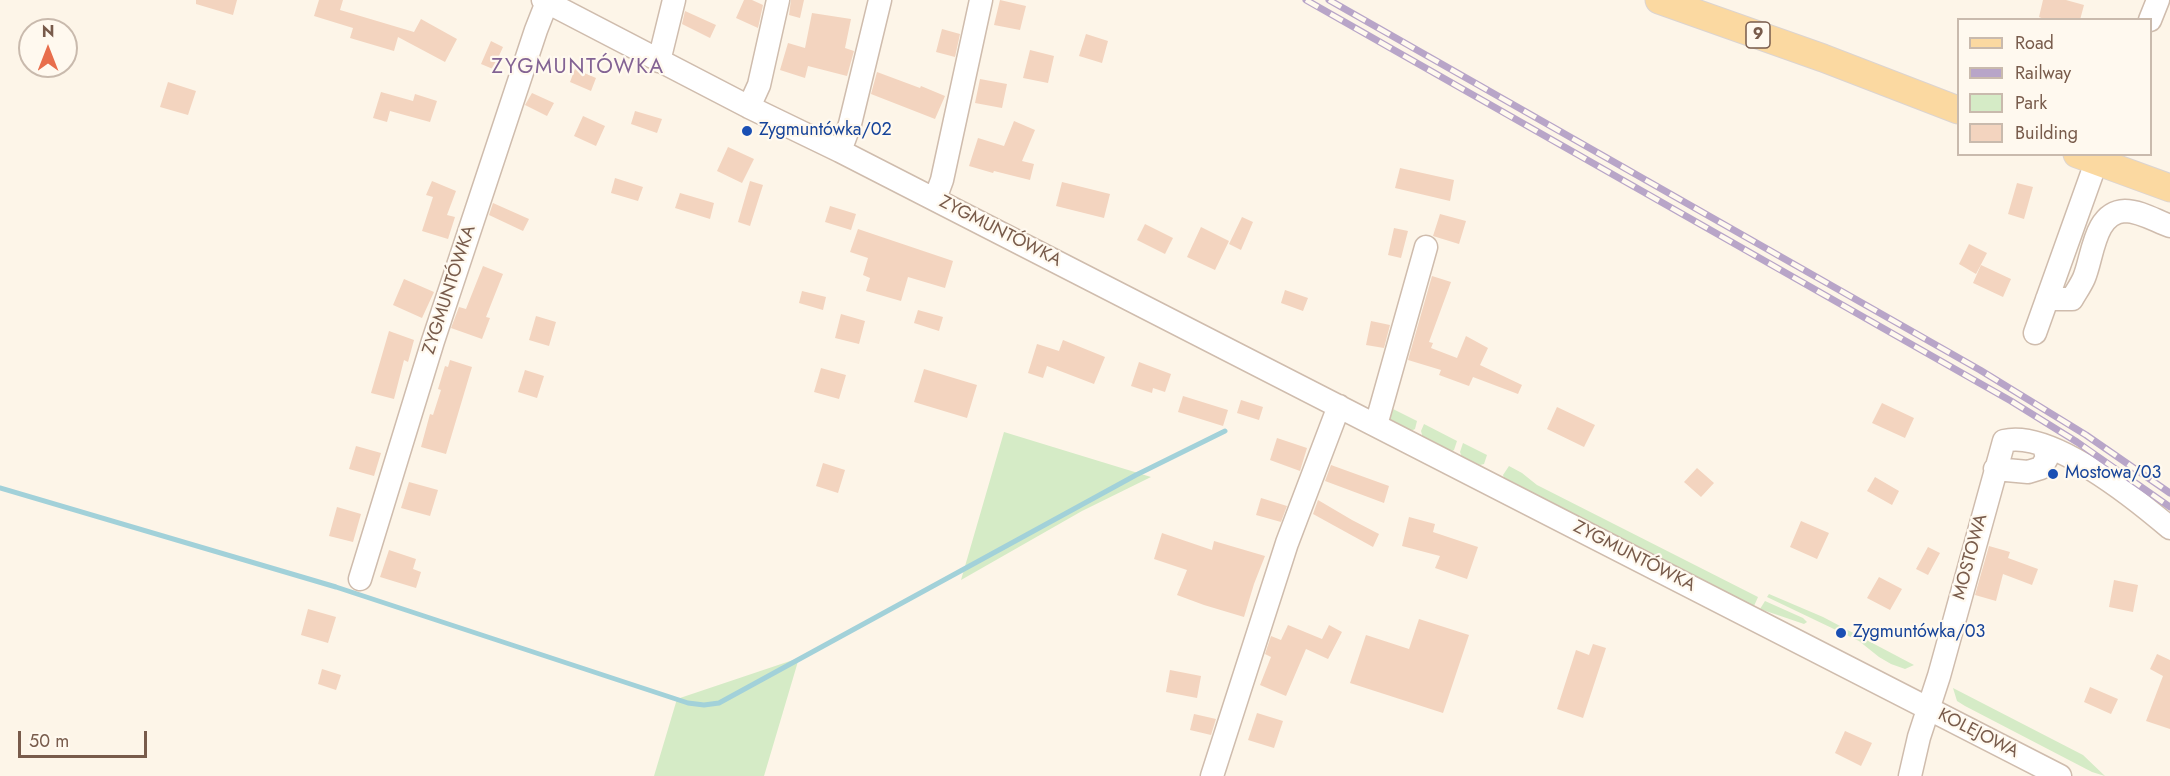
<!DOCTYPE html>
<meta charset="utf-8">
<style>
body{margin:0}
#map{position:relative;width:2170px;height:776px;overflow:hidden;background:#fdf5e8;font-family:Jost,sans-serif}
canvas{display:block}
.legend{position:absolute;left:1957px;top:18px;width:195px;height:138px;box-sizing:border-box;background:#fff9ef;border:2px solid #c9baad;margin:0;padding:8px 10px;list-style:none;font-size:18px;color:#785b4b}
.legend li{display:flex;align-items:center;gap:12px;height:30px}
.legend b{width:30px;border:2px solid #c9baad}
.north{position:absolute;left:18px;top:18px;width:60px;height:60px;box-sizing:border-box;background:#fff9ef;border:2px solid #c9baad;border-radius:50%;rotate:0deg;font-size:16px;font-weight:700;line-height:24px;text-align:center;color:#785b4b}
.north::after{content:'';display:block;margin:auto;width:21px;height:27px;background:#e86e4c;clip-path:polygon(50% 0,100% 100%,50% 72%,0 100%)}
.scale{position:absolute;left:18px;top:731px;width:129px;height:27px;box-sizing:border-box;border:3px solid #785b4b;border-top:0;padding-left:8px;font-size:18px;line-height:21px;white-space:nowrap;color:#785b4b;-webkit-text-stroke:4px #fff9ef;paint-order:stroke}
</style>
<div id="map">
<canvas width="2170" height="776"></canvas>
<ul class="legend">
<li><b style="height:8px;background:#fbd9a1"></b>Road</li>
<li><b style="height:8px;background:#b8a5c8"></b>Railway</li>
<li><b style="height:16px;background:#d5ebc6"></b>Park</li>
<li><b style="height:16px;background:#f3d4bf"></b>Building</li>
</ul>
<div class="north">N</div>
<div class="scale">50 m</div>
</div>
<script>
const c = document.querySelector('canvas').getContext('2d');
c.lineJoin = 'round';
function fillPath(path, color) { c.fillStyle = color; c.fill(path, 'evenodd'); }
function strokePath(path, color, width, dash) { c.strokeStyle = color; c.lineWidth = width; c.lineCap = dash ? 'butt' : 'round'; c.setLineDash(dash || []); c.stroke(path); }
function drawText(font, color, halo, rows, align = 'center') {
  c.font = font + ' Jost,sans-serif'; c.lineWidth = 4.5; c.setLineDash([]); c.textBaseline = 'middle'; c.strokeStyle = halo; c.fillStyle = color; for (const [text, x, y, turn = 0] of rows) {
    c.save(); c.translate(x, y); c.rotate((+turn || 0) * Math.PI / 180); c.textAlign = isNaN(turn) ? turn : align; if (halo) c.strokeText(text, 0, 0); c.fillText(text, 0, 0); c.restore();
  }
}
const green = new Path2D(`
 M1389,407l28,14 -2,8 -4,2 -25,-13z
 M1424,424l33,17 -3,9 -3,2 -28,-14 -2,-7z
 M1004,432l147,45 -69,34 -121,69z
 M1463,443l24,12 -3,9 -4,1 -18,-8 -2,-5z
 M1509,466l13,7 15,12 221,112 -4,9 -250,-128 -1,-3z
 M1769,594l54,23 91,48 -9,4 -14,-5 -12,-7 -20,-16 -92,-44z
 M1765,601l38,17 4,4 -3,2 -44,-15z
 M799,658l-35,118h-110l23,-77z
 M1953,688l130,67 22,21 -13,-4 -127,-66 -8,-5z`);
const stream = new Path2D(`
 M0,488l336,99 352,116 16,2 15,-2 417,-228 89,-44`);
const building = new Path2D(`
 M196,0h41l-4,15 -37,-11z
 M319,0h24l-3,10 74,22 7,-13 36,20 -12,23 -47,-25 -4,14 -44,-13 3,-10 -39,-12z
 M744,0h8l11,5 -5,23 -22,-10z
 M791,0h13l-4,18 -11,-3z
 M1000,0l26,6 -6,24 -26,-5z
 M2043,0h23l18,5 -4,15h-34l-7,-3z
 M685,11l31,14 -6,13 -28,-14z
 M812,13l39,6 -6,29 9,3 -7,25 -39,-10 -3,12 -25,-8 8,-27 17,5z
 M942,29l18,5 -5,23 -19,-5z
 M1086,34l22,7 -6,22 -23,-7z
 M491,41l12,6 -10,22 -12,-5z
 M1030,50l24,6 -6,27 -25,-5z
 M575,69l21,9 -5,13 -21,-9z
 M877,72l43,16 1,-2 24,10 -10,23 -64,-25z
 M980,79l27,5 -5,24 -27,-5z
 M168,82l28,9 -8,24 -28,-8z
 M381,92l32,9 2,-7 22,7 -7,21 -40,-11 -3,11 -14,-4z
 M532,93l22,10 -7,13 -22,-11z
 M635,111l27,8 -5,14 -26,-9z
 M583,116l22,10 -9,20 -22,-10z
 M1014,121l21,9 -13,31 12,3 -4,16 -36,-9 -1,2 -24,-7 9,-28 26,8z
 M728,147l26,12 -12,24 -25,-12z
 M1400,168l54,12 -4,21 -55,-13z
 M615,178l28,9 -5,14 -27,-8z
 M432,181l24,10 -9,24 8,2 -7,22 -26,-8 11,-34 -7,-2z
 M750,181l13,4 -13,41 -12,-4z
 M1062,182l48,12 -6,24 -48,-12z
 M2017,183l16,4 -9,32 -16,-5z
 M680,193l34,10 -4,16 -35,-11z
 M493,203l36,16 -6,12 -34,-16z
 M830,206l26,8 -5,16 -26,-8z
 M1440,214l26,7 -7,23 -26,-8z
 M1242,217l11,5 -12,28 -12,-6z
 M1145,224l28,14 -8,16 -28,-14z
 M1201,227l28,14 -14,29 -28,-13z
 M1394,228l14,3 -7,27 -13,-3z
 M858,229l95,32 -8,27 -37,-11 -7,24 -35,-10 4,-13 -7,-3 5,-17 -18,-6z
 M1969,244l18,9 -11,21 -17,-10z
 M1981,265l30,14 -8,18 -30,-14z
 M483,266l20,8 -17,43 4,1 -8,21 -31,-11 8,-21 7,2z
 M1432,276l19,6 -22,60 4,1 -2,5 26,10 9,-22 22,12 -8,17 42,20 -4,9 -45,-17 -4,9 -30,-11 2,-5 -33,-10z
 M404,279l30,13 -12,26 -29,-13z
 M1285,290l23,8 -5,13 -22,-8z
 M802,291l24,6 -3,13 -24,-7z
 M918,310l25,7 -4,14 -25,-8z
 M841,314l24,7 -6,23 -24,-6z
 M536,316l20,6 -7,24 -20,-6z
 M1371,321l19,4 -6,23 -18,-3z
 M389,331l25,9 -6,22 -4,-2 -10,39 -23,-6z
 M1063,340l42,17 -11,27 -47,-18 -4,12 -15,-5 9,-29 22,7z
 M450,360l22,7 -26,87 -25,-7 9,-33 3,1 8,-25 -3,-1 7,-23 3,1z
 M1139,362l32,12 -6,18 -12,-4 -1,5 -21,-7z
 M821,368l25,7 -7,24 -25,-7z
 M924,369l53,16 -10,33 -53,-16z
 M525,370l19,6 -7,22 -19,-6z
 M1183,396l45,14 -5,16 -45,-14z
 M1241,400l22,7 -4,13 -22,-7z
 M1882,403l32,15 -9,20 -33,-15z
 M1557,407l38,18 -11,22 -37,-18z
 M1277,438l30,10 -7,23 -30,-11z
 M356,446l25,7 -7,23 -25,-7z
 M823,463l22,7 -7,23 -22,-7z
 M1331,465l58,21 -5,17 -59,-22z
 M1697,468l17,15 -13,14 -17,-15z
 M1875,477l24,14 -7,14 -25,-14z
 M409,482l29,8 -8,26 -29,-8z
 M1261,498l26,8 -6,16 -25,-7z
 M1318,500l34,20 27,14 -6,13 -60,-33z
 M337,507l24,7 -8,28 -24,-6z
 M1409,517l26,7 -2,8 45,15 -11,32 -32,-11 5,-12 -38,-10z
 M1801,521l28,12 -12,26 -27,-12z
 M1162,533l50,17 2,-9 51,15 -11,28 -10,33 -40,-12 -27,-10 10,-25 -33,-11z
 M1989,546l21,6 -2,6 30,11 -6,16 -29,-11 -7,27 -21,-6z
 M1928,547l12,6 -12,22 -12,-6z
 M389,550l27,9 -3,10 8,3 -5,16 -36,-11z
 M1879,577l23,12 -12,21 -23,-12z
 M2114,580l24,5 -5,27 -24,-5z
 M308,609l28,8 -8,26 -27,-8z
 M1419,619l50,16 -26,78 -93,-30 16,-48 43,14z
 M1288,625l34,14 7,-14 13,7 -14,27 -22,-10 -20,47 -26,-11 11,-28 -6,-3 6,-18 10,4z
 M1593,644l13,4 -23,70 -26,-9 19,-59 13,5z
 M2157,654l13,6v69l-24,-8 17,-45 -13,-7z
 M322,669l19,6 -5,15 -18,-6z
 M1170,670l31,6 -4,22 -31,-6z
 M2090,687l28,12 -7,15 -27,-12z
 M1257,713l26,8 -9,27 -26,-8z
 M1194,714l22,5 -5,16 -21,-5z
 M1845,731l27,12 -11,23 -26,-13z`);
const minor = new Path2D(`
 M543,0l206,107 91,44 1220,625
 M2150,20l8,-20
 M659,61l15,-61
 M749,107l10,-22 19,-85
 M840,151l10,-27 30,-124
 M935,199l7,-19 39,-180
 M2047,299h25c4,-7 9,-14 12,-21 9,-21 10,-66 41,-67 15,0 31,10 45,15
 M2035,333l64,-179
 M1376,425l50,-178
 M1995,469l33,3 13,-4 6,-10 -3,-12
 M360,579l73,-238 103,-311 11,-28
 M1212,776l75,-233 52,-137
 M1910,776l9,-39 20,-61 65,-235c46,-12 132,58 166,87`);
const major = new Path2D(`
 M1659,0l164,58 135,52
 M2077,154l93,34`);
const rail = new Path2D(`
 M1306,0l705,401 66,41 93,65
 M1329,0l651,370 106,65 84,58`);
const markers = [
 [747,131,6,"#1a4fb4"],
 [2053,474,6,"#1a4fb4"],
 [1841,633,6,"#1a4fb4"]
];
const shields = [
 [1758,35,24]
];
const shieldNames = [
 ["9",1758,35]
];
const transitNames = [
 ["Zygmuntówka/02",759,131],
 ["Mostowa/03",2065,474],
 ["Zygmuntówka/03",1853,633]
];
const streetNames = [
 ["ZYGMUNTÓWKA",1000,232,27],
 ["ZYGMUNTÓWKA",450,290,-72],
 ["ZYGMUNTÓWKA",1634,557,27],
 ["MOSTOWA",1971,557,-75],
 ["KOLEJOWA",1978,734,27]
];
const quarterNames = [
 ["ZYGMUNTÓWKA",578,68]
];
fillPath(green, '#d5ebc6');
strokePath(stream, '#a2d1d9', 5);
fillPath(building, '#f3d4bf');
strokePath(minor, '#cfbcad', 25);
strokePath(major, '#dcd4d0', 29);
strokePath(minor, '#fff', 22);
strokePath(major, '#fbd9a1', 27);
strokePath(rail, '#b8a5c8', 7);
strokePath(rail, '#fff9ef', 4.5, [14]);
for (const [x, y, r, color] of markers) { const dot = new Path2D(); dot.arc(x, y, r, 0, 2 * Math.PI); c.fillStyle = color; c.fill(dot); strokePath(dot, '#fff9ef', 2); }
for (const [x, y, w] of shields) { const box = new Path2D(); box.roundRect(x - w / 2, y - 13, w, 26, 4.5); c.fillStyle = '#fff9ef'; c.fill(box); strokePath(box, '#785b4b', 1.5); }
drawText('bold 16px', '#785b4b', null, shieldNames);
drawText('18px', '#164399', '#fff9ef', transitNames, 'left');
drawText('18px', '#785b4b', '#fff9ef', streetNames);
c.letterSpacing = '1.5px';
drawText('21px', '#836394', '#fff9ef', quarterNames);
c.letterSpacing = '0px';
</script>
